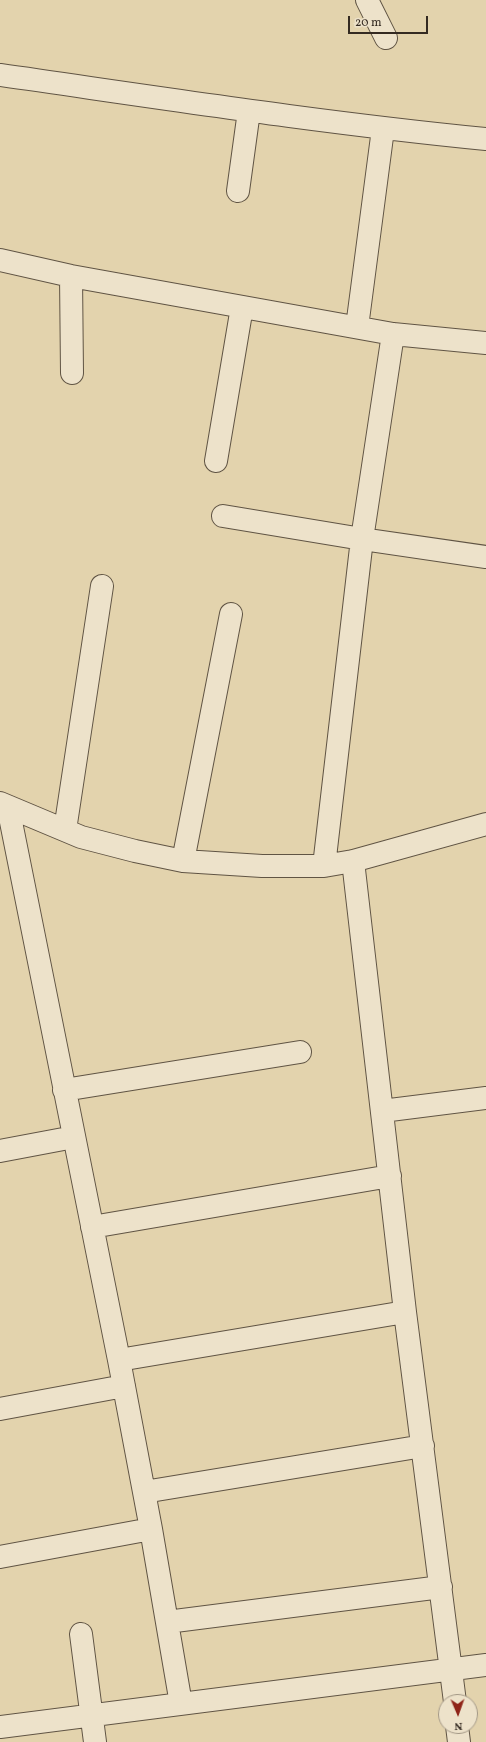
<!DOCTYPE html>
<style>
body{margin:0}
#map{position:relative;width:486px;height:1742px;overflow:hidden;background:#e3d3ad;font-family:Vollkorn,serif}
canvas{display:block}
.north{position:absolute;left:438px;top:1694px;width:40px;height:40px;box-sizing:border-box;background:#ede2ca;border:1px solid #a39886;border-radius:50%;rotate:178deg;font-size:11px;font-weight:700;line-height:16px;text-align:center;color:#342a21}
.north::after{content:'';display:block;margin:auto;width:14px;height:18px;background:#8f2418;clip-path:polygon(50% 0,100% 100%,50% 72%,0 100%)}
.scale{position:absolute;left:348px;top:16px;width:80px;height:18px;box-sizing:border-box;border:2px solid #342a21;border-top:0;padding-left:5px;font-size:12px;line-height:14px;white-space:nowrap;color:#342a21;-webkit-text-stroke:3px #ede2ca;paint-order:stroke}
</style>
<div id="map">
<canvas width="486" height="1742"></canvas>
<div class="north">N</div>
<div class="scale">20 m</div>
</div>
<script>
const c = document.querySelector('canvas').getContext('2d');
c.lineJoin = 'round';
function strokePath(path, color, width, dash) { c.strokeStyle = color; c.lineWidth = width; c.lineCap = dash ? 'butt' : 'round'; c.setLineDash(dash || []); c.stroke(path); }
const minor = new Path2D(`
 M367,0l19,38
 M0,75c162,23 323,48 486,64
 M238,191l11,-80
 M0,260l71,16 322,58 93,9
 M71,276l1,97
 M357,327l26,-198
 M216,461l26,-154
 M223,516l139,23 124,18
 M0,803l81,34 54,14 48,10 79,5h62l29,-5 133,-37
 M8,807l111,553 32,169 30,175
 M65,830l37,-244
 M183,861l48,-247
 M353,861l52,451 50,390
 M324,866l38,-327 31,-205
 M64,1090l236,-38
 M382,1111l104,-13
 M0,1151l74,-14
 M92,1227l298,-51
 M119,1360l286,-48
 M0,1409l124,-23
 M144,1492l279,-46
 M0,1557l151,-28
 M167,1622l274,-35
 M81,1634l14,108
 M457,1726l2,16
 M0,1727l486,-62`);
strokePath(minor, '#605444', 24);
strokePath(minor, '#ede2ca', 22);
</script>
